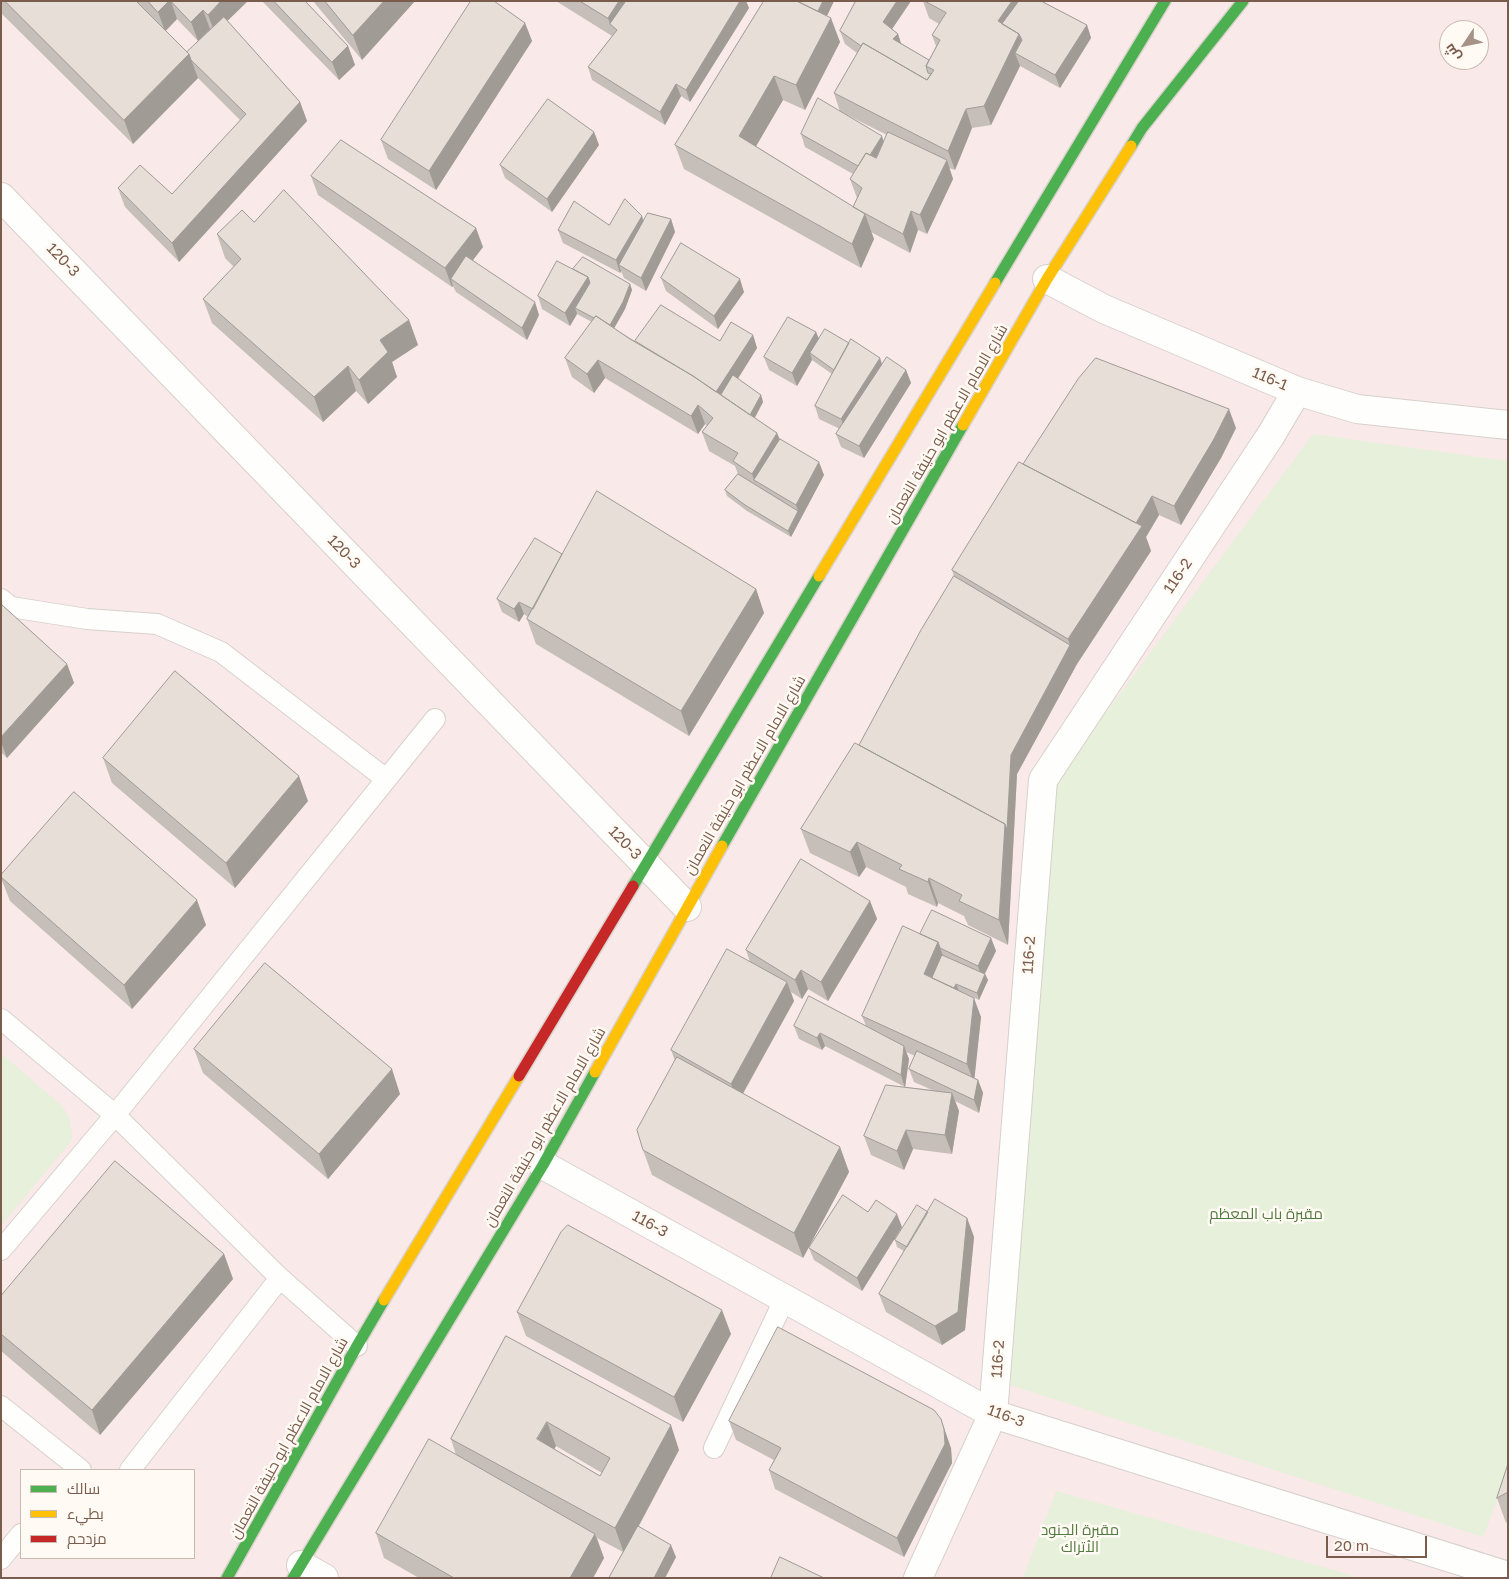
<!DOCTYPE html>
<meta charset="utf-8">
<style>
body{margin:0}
#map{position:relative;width:1509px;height:1579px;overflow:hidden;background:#f9f5f0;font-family:"Golos Text",Cairo,sans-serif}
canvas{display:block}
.frame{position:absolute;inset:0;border:2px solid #7a5c4d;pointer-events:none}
.legend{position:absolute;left:20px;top:1469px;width:175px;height:90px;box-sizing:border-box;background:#fffaf3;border:1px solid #cabbb1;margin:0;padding:6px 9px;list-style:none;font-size:15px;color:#7a5c4d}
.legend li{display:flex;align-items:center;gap:10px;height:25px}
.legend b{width:25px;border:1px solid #cabbb1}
.north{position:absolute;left:1439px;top:20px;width:50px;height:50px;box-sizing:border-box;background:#fffaf3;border:1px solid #cabbb1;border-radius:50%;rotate:236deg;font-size:14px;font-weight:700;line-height:20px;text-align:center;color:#7a5c4d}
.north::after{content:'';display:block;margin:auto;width:18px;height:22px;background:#a69286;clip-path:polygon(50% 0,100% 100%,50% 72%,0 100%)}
.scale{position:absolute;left:1326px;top:1536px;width:101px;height:22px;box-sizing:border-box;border:2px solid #7a5c4d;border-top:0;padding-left:6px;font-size:15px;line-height:18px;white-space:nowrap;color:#7a5c4d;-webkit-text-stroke:4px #fffaf3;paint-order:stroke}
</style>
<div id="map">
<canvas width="1509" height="1579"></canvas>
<div class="frame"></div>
<ul class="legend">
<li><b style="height:6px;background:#4caf50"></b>سالك</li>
<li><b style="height:6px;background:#ffc107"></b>بطيء</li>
<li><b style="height:6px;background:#c62828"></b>مزدحم</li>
</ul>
<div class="north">ش</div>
<div class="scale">20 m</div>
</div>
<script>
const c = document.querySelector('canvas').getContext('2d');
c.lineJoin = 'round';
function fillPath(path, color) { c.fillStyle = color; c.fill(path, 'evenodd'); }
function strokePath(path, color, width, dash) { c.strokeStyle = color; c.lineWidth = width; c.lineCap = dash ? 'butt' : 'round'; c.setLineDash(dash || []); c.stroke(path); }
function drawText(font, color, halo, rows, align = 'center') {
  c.font = font + ' "Golos Text",Cairo,sans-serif'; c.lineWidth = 5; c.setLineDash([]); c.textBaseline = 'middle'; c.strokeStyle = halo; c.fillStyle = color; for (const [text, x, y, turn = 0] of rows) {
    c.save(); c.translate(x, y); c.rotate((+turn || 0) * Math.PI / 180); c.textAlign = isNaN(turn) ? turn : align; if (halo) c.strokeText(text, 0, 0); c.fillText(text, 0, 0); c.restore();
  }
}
const medical = new Path2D(`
 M1,1h1507v1577h-1507zM1449,30h30v30h-30zM21,1470h173v88h-173z`);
const green = new Path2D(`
 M1313,434l195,27v1012l-25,64 -473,-152 48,-608z
 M1,1053l62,54c7,11 9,19 9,33l-71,86z
 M1056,1491l306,87h-339z`);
const lane = new Path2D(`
 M1,599l10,8 76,12 70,5 64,28 165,127
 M1,1019l114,96 165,163 77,68
 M1,1250l114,-135 320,-396
 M1,1406l80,64
 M714,1448l71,-150
 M130,1470l150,-192
 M1,1559l20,-25`);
const street = new Path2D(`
 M1,197l686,710
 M1047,279l57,30 193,82 60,18 151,16
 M543,1165l450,249 515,162
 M301,1565l23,13
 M918,1578l75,-164 50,-634 228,-345 26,-44`);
const fast = new Path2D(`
 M1131,146l11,-18 101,-127
 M995,283l170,-282
 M722,846l241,-421
 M633,886l186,-310
 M227,1578l130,-232 27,-46
 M293,1578l250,-413 52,-93`);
const slow = new Path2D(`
 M963,425l84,-146 84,-133
 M819,576l176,-293
 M595,1072l127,-226
 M384,1300l135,-224`);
const jam = new Path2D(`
 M519,1076l114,-190`);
const wall = new Path2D(`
 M1,1h189l37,20 73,81 7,19 -128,141 -54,-55 -7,-19 54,6 69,-73 -43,-43 -65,66 -132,-131zM177,19l21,22 13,-12 -24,23 -21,-21z
 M262,1h43l43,45 7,19 -16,15z
 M313,1h102l-53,59z
 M556,1h190l3,7 -59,94 -9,-6 -16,29 -73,-45 -4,-13 24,-31z
 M764,1h70l-7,15 13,26 -35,68 -22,-10 -27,46 97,61 4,-9 -7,-19 3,-5 -48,-27 -4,-13 39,-22 -6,-19 23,-40 -12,-9 -5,-13 16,-30h55l-19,28 6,5 3,9 28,17 7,-14 -4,-11 7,-11 -10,-6 -6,-17h118l46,24 4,13 -31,50 -40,-22 -29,59 -19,3 -17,42 -6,-2 4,11 -26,55 -9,-4 -8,23 -39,-21 3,7 -13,29 -177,-99 -9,-24zM841,112l46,23 -3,6z
 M525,23l7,18 -96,149 -48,-31 -7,-19z
 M594,132l5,13 -47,67 -47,-34 -5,-13z
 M311,176l172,71 -10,13 66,55 -12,25 -71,-48 -3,-6 -1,1 -134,-92z
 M671,219l4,13 -29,59 -22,-13 -3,-7 -1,2 -57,-30 -5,-13 86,-9z
 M254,222l155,98 9,25 -26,17 5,15 -29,27 -12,-13 -33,31 -111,-99 -9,-24 31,-32 -9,-9 -8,-24z
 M573,269l57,15 2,6 -7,19 -11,19 21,13h85l33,-6 4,13 -19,31 23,16 2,7 -8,16 22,15 3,6 44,36 -33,62 -44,-26 -20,-15 -2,-6 13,-16 -3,-8 -26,-15 -7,-19 5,-6 -2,-2 -7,10 -93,-56 -11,15 -22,-16 -7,-19 27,-36 -15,-8 -7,12 -28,-17 -4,-13z
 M661,278l83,14 -26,37 -52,-38z
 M816,332l3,7 30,4 31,15 2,7 24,5 5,13 -47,75 -23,-11 -5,-13 4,-5 -21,-10 -4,-13 17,-32 -20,-14 -15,26 -28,-16 -5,-13z
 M1236,428l-15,30 -40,67 -22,-10 -13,22 5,14 -74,113 -60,110 -9,171 -40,-20 -4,-9 -26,-13 -1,4 -29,-13 -2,-7 -40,-20 -7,10 -49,-24 -9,-24 58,-84 95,-169 -2,-6 71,-106z
 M562,554l194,35 8,24 -75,123 -153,-92 -9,-25 1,-2 -4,-3 -5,8 -17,-10 -5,-13z
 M1,604l66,60 7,19 -67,75 -6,-6z
 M103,758l205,43 -73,87 -123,-105z
 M1,875l205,50 -74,84 -122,-108 -9,-23z
 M870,901l7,18 -49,82 -20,-12 -6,10 -11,-7 3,9 -51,93 97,53 9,25 -46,86 -151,-83 -9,-25 32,-89 -4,-11 79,-88 -4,-12z
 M920,934l71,4 5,13 -11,23 3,6 -9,20 -17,-8 19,25 -7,61 4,2 5,13 -4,20 -24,-12 4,10 -7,43 -39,-5 -9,21 -33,-15 -7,-19 41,-49 -80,-41 -3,4 -23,-11 -5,-13h72l-4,-10zM906,1052l9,4 -6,13 5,13 18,8 -27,-3 4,-28z
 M194,1049l206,45 -72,85 -125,-106z
 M868,1212l34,15 -40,64 -48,-31 -5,-12z
 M928,1212l39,6 7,19 -9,93 -23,15 -56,-33 -7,-18 25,-43 -7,-4 -2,-7z
 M224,1254l9,25 -133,156 -99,-84v-55z
 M517,1312l214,22 -48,88 -157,-86z
 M506,1336l173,114 -40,76 37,31 -11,21h-56l14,-26 -26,-14 7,20 -11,20h-174l-35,-20 -8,-25 80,-78 -5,-16zM556,1446l46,27 -2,3 -46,-27z
 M729,1421l222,27 1,15 -48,94 -129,-68 -6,-19 5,-10 -38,-20z
 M1508,1464v57l-2,2 -9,-25z`);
const shadedWall = new Path2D(`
 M169,1h2l6,18 -12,12 -7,-19z
 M221,1h27l-33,32 -7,-18z
 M384,1h31l-53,59 -9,-25z
 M619,1h20l-22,29 -7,-6 -2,-6z
 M740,1h6l3,7 -59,94 -4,-12z
 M823,1h11l-11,23 -5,-13z
 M897,1h14l-23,34 -5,-13z
 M1012,1h16l-18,32 -12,-12z
 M203,10l7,19 -12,12 -7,-19z
 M831,18l9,24 -35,68 -9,-25z
 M525,23l7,18 -96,149 -7,-19z
 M1087,25l4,13 -31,50 -5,-13z
 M898,34l4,13 -9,-8z
 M1019,34l7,19h-11l5,13 -29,59 -7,-19z
 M348,46l7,19 -16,15 -7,-18z
 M189,54l9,24 -65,66 -9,-24z
 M774,76l9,24 -35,60 -9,-24z
 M676,84l5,12 -16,29 -5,-13z
 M300,102l7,19 -128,141 -7,-19z
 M966,109l6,19 -17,42 -7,-19z
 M594,132l5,13 -47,67 -5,-13z
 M882,136l4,13 -24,20z
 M947,160l6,19 -26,55 -7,-19z
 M911,211l7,19 -8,23 -7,-19z
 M865,214l9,25 -13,29 -9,-24z
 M642,216l4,12 -27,37 2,6 -1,2 -4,-13z
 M671,219l4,13 -29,59 -5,-13z
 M476,228l7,19 -27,35 -5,-3 2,7 -1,1 -7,-19z
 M588,277l4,12 -17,19 2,6 -7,12 -5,-13z
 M740,279l4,13 -26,37 -4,-13z
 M630,284l2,6 -7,19 -13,23 -3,-6z
 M535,302l4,13 -12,25 -5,-12z
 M409,320l9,25 -26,17 5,15 -29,27 -9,-24 21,-40z
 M816,332l5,12 -11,9 2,7 -15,26 -5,-13z
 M753,335l4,13 -36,57 -7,-10z
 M880,358l4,13 -38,60 -5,-12z
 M598,360l7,18 -11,15 -7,-19z
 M348,366l8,25 -33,31 -9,-25z
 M906,370l5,13 -47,75 -5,-12z
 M761,395l2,7 -14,26 -2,-7z
 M698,405l7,19 -7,10 -7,-18z
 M1229,409l7,19 -15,30 -40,67 -7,-19z
 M777,433l7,19 -30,28 5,13 -7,-19z
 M819,462l5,13 -33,62 -3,-6 10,-20 -2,-6z
 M1152,496l7,19 -13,22 5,14 -74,113 -60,110 -9,171 -9,-25 6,-96 6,-69 59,-110 -2,-6z
 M756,589l8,24 -75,123 -8,-25z
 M519,602l5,12 -5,8 -5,-13z
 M67,664l7,19 -67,75 -6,-16v-5z
 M299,776l9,25 -73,87 -9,-25z
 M857,842l9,25 -7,10 -9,-25z
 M929,878l9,25 -1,4 -9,-25z
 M197,900l9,25 -74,84 -8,-24z
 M870,901l7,18 -49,82 -7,-19z
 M991,938l5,13 -14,28 -4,-13z
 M938,942l7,19 -10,21 -11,-8z
 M801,970l7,19 -6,10 -7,-19z
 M985,974l3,6 -9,20 -2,-7z
 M787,982l7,19 -56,101 -7,-18z
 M956,984l3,7 -6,-1z
 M974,998l7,19 -7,66 -7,-19z
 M820,1033l5,13 -3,4 -5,-12z
 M904,1046l5,13 -4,29 -4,-13z
 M392,1069l8,25 -72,85 -9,-25z
 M978,1080l5,13 -4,20 -5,-13z
 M952,1093l7,18 -7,43 -7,-19z
 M906,1130l7,19 -9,21 -7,-19z
 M840,1147l9,25 -46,86 -9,-25z
 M897,1214l5,13 -40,64 -5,-13z
 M967,1218l7,19 -9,93 -23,15 -7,-19z
 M224,1254l9,25 -133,156 -8,-25z
 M722,1310l9,24 -48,88 -9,-25z
 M941,1419l10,29 1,15 -48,94 -7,-19z
 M547,1422l9,24 -10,18 -9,-25z
 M671,1425l8,25 -55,103 -9,-25z
 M595,1534l9,24 -11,20h-23z
 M671,1545l5,12 -11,21h-11z`);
const building = new Path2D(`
 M5,1h131l53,53 -65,66z
 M148,1h21l-11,11z
 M171,1h19v1l1,-1h30l-13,14 -5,-5 -12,12z
 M274,1h31l43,45 -16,16z
 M325,1h59l-31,34z
 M471,1h23l31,22 -96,148 -48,-31z
 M580,1h39l-11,17z
 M626,1h114l-54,89 -10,-6 -16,28 -72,-45 29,-37 -7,-6z
 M764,1h33l34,17 -35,67 -22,-9 -35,60 126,78 -13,30 -177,-99z
 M797,1h26l-5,10z
 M856,1h41l-14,21 15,12 -5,5 36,21 -3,6 2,7 3,1 -4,6 -64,-37 -2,3 -21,-15z
 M925,1h87l-14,20 21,13 -35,72 -18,3 -18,42 -114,-58 29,-50 64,37 7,-10 -8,-4 14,-26 -8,-5 14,-22z
 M1019,1h22l46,24 -32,50 -40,-22 7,-13 -3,-6 -17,-10z
 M224,17l76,85 -128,141 -54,-55 22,-23 32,29 74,-80 -55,-54 -2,-6 -2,-2z
 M818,98l64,38 -12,19 -4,-2 -8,13 -57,-32z
 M548,99l46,33 -47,67 -47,-34z
 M888,132l59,28 -27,55 -9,-4 -8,23 -50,-27 9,-19 -12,-9 16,-26 10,5z
 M341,140l135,88 -31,40 -134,-92z
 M284,190l125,130 -29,20 8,12 -29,28 -11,-14 -34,31 -111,-98 38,-40 -24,-25 25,-24 12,12z
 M625,199l17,17 -26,44 -58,-30 16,-29 35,24z
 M648,213l23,6 -30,59 -22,-13z
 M681,243l59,36 -26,37 -53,-38z
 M466,256l69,46 -13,26 -71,-49z
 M583,257l47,27 -7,18 -13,23 -14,-9 -2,2 -19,-10 15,-25 -2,-6 -15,-8z
 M557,261l31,16 -23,36 -27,-17z
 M661,305l59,36 11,-19 22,13 -37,57 -23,-16 -58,-35z
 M596,316l34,23 63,37 84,57 -25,41 -19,-13 5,-8 -36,-21 11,-14 -15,-13 -7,11 -93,-56 -11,14 -22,-16z
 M788,317l28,15 -24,41 -28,-16z
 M825,329l24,14 -15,27 -24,-17z
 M851,339l29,19 -39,61 -26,-13z
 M887,357l19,13 -47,76 -23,-12z
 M1096,358l133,51 -15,30 -40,67 -22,-10 -16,27 -113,-59 55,-85z
 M733,375l28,20 -11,20 -29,-20z
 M780,439l39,23 -23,43 -42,-25z
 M1019,462l123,64 -74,113 -116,-69z
 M738,474l60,37 -10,20 -43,-26 -20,-15z
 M597,491l159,98 -75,122 -154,-92z
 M535,538l27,16 -29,55 -14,-7 -5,7 -17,-10z
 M954,576l116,69 -59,110 -4,75 -2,-6 -146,-79 62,-115z
 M1,604l66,60 -66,73z
 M175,671l124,105 -73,87 -123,-105z
 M855,743l150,81 -6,96 -40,-19 3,-6 -33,-17 -1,4 -29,-13 3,-4 -45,-23 -7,10 -49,-23z
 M74,792l123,108 -73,85 -123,-108v-2z
 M801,859l69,42 -49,81 -20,-12 -6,10 -49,-30z
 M932,910l59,28 -13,28 -38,-18 -2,-6 -18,-8z
 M903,926l35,16 -14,32 50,24 -7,66 -105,-48z
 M727,949l60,33 -56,102 -60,-34z
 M942,955l43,19 -8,19 -21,-9 -2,4 -22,-10z
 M265,963l127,106 -73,85 -125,-105z
 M809,996l95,50 -3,29 -81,-42 -3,5 -23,-12z
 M917,1051l61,29 -4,20 -65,-31z
 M677,1057l163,90 -46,86 -151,-83 -6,-20z
 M886,1085l66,8 -7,42 -39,-5 -9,21 -33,-15z
 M115,1161l109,93 -132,156 -91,-76v-38z
 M843,1195l25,17 8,-12 21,14 -40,64 -48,-30z
 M935,1199l32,19 -9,94 -23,14 -56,-32z
 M917,1205l11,7 -21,35 -12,-7z
 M568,1225l154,85 -48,87 -157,-85 44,-80z
 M778,1327l156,83 7,9 3,10 1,15 -48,94 -128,-68 12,-22 -52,-27z
 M506,1336l165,89 -56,103 -164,-89zM547,1422l63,36 -10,18 -63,-37z
 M429,1439l166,95 -25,44h-116l-78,-45z
 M1508,1464v28l-11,6z
 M638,1526l33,19 -17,33h-45z
 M780,1557l44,21h-53z`);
const streetNames = [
 ["120-3",63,260,46],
 ["116-1",1270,379,23],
 ["شارع الامام الاعظم ابو حنيفة النعمان",947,424,-60],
 ["120-3",344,552,46],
 ["116-2",1178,576,-56],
 ["شارع الامام الاعظم ابو حنيفة النعمان",745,775,-60],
 ["120-3",625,843,46],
 ["116-2",1029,955,-86],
 ["شارع الامام الاعظم ابو حنيفة النعمان",545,1127,-60],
 ["116-3",650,1224,29],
 ["116-2",998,1359,-86],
 ["116-3",1006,1416,20],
 ["شارع الامام الاعظم ابو حنيفة النعمان",289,1438,-61]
];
const parkNames = [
 ["مقبرة باب المعظم",1266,1214],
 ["مقبرة الجنود",1080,1530],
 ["الأتراك",1080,1547]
];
fillPath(medical, '#fae9e9');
fillPath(green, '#e7f0db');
strokePath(lane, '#d7d1cb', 22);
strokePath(street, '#d7d1cb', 30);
strokePath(fast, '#d9d2cb', 14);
strokePath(slow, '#d9d2cb', 14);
strokePath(jam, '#d9d2cb', 14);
strokePath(lane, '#fefefd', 20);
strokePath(street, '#fefefd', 28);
strokePath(fast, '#4caf50', 11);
strokePath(slow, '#ffc107', 11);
strokePath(jam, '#c62828', 11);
fillPath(wall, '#c6bfb9');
fillPath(shadedWall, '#a19b96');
fillPath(building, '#e6ded7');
strokePath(building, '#a19b96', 1);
drawText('15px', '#7a5c4d', '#fffaf3', streetNames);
drawText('15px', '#537a41', '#fffaf3', parkNames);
</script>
